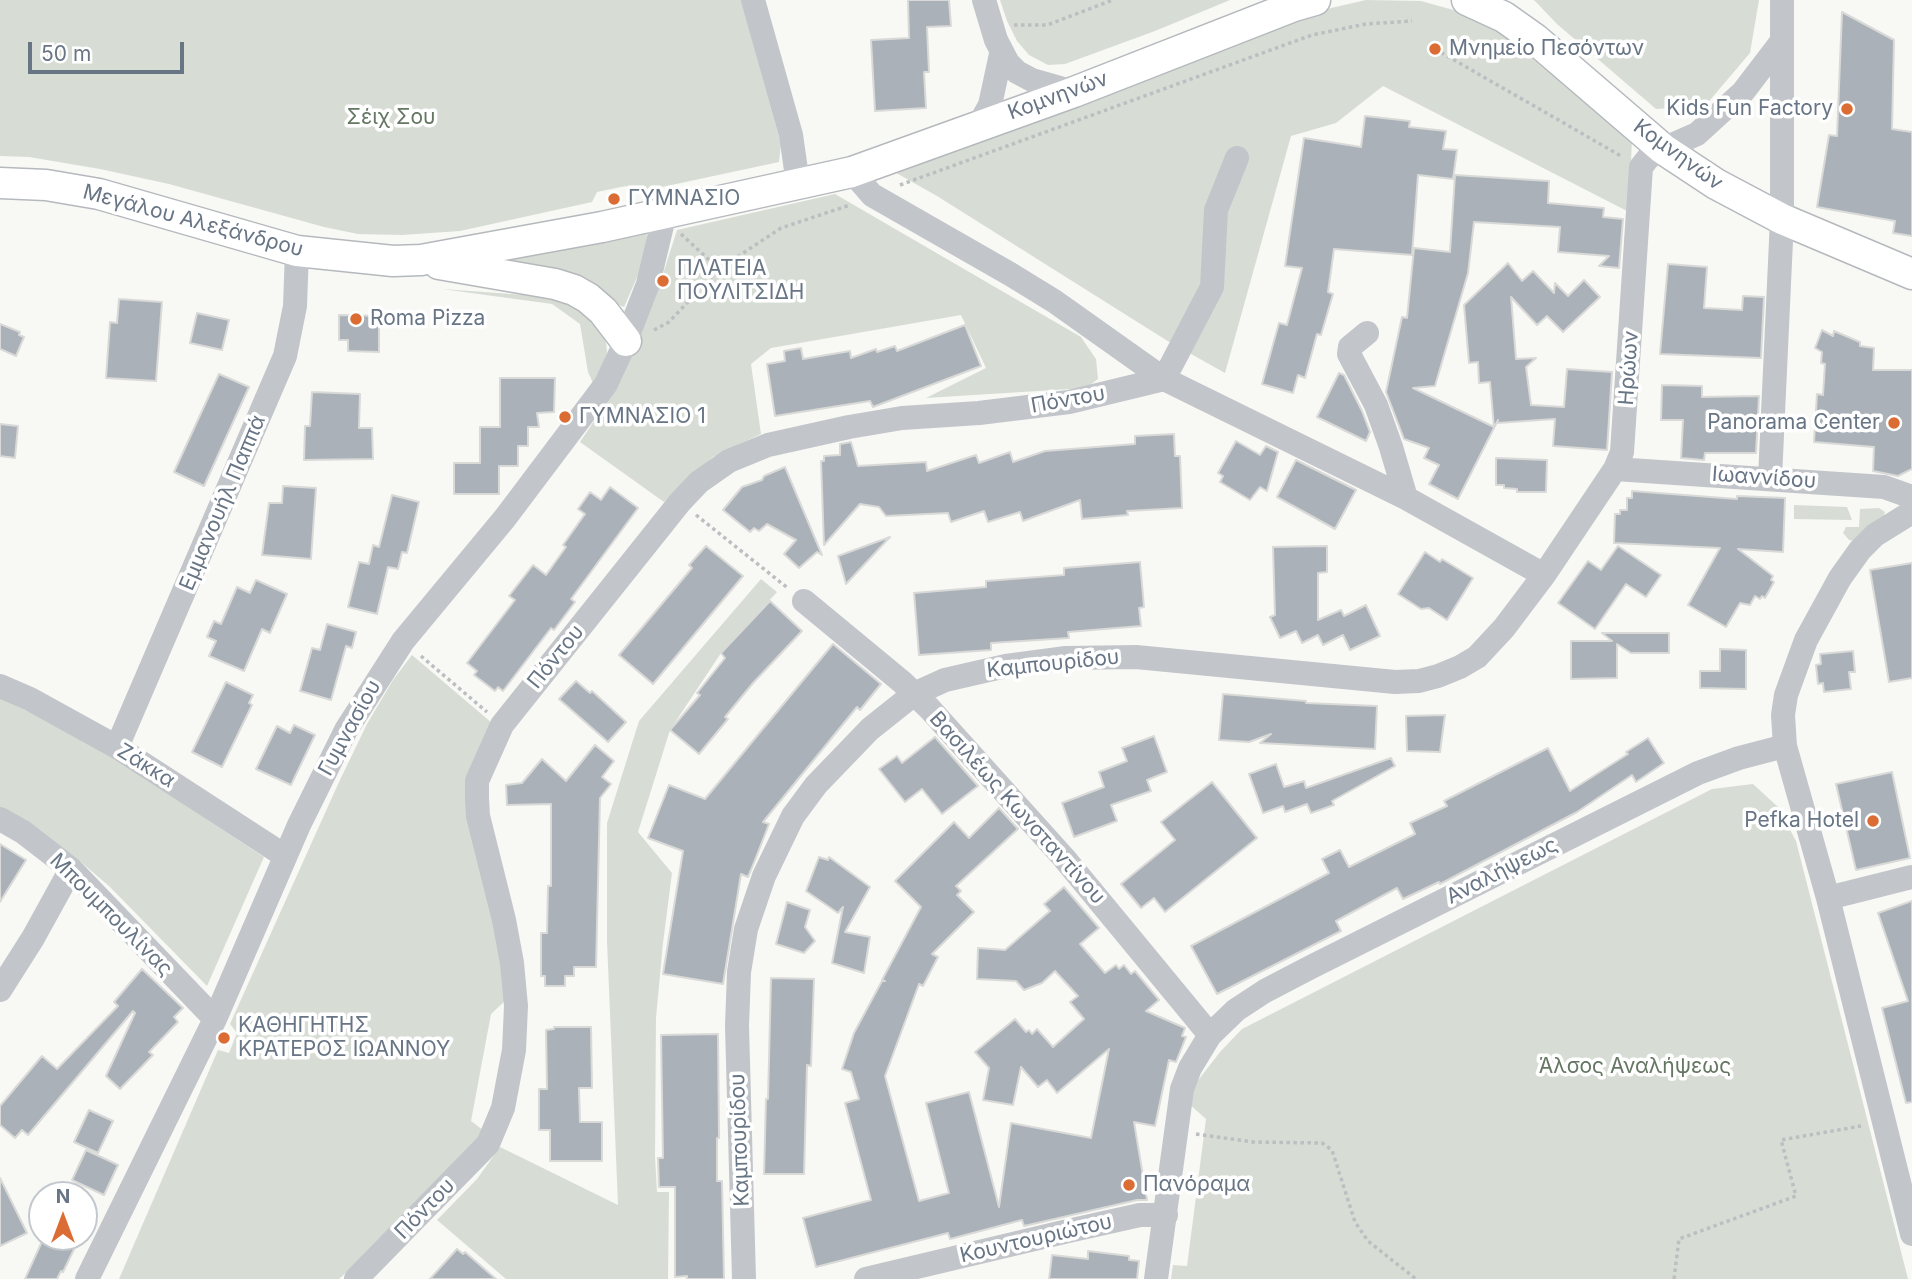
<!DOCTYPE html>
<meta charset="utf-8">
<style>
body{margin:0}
#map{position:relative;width:1912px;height:1279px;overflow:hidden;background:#f8f8f5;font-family:Inter,sans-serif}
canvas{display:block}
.north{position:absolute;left:28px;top:1181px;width:70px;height:70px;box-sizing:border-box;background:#fff;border:2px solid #c3c8ce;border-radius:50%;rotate:0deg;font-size:19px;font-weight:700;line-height:28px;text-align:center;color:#687585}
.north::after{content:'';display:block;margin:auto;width:24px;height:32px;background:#db6c33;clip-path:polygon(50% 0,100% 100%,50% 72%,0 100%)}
.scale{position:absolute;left:28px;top:42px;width:156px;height:32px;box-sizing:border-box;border:4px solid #687585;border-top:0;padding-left:9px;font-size:21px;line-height:24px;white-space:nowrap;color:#687585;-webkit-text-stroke:5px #fff;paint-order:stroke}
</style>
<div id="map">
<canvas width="1912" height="1279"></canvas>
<div class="north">N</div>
<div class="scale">50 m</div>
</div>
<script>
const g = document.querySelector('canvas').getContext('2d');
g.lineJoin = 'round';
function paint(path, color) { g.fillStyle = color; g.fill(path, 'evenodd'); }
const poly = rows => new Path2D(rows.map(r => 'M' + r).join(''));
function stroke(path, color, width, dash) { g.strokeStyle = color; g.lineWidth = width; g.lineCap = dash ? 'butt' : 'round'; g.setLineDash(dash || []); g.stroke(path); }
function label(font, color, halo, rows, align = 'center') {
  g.font = font + ' Inter,sans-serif'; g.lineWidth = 7; g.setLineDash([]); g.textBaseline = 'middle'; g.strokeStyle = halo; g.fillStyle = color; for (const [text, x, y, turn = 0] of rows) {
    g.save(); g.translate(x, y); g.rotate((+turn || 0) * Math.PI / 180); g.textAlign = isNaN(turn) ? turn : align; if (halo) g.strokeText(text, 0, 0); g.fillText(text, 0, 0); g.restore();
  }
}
paint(poly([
 [0,0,741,0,781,144,779,162,634,193,626,186,597,192,592,202,460,231,402,235,358,234,324,227,169,184,100,169,29,157,0,156],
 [1000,0,1230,0,1155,31,1065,64,1048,65,1029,55,1017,41,1007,21],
 [1366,0,1421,1,1457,11,1500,33,1632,138,1629,212,1383,86,1336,123,1291,136,1225,373,1166,340,937,196,891,170,1274,27,1331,8],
 [1534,0,1759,0,1750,53,1705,106,1656,109,1557,24],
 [835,194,1081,337,1096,359,1098,379,1086,388,926,398,986,368,961,315,771,348,751,364,761,434,713,457,664,502,580,442,620,382,656,296,677,230],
 [647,231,646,257,624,307,504,260],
 [442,289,567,298,579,302,606,342,607,352,603,368,593,383,588,372,580,324,552,304],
 [1794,505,1847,507,1852,520,1794,519],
 [1879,508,1885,512,1882,521,1860,542,1849,540,1843,533,1846,527,1859,527,1860,509],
 [761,579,777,592,721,653,670,730,638,832,672,873,663,943,656,1018,655,1156,657,1192,669,1192,668,1279,506,1279,437,1220,477,1179,500,1147,618,1205,607,941,607,823,639,721],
 [412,655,492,723,474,764,489,898,507,999,491,1014,471,1121,487,1133,389,1233,339,1279,119,1279,218,1050,229,1053,237,1033,230,1024,339,782,367,724,393,680],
 [0,698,82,737,264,857,207,986,109,886,75,857,0,808],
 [1753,784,1778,807,1796,841,1908,1279,1171,1279,1173,1265,1187,1266,1206,1119,1188,1103,1189,1092,1220,1052,1242,1029,1712,789]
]), '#d7ddd5');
const building = poly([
 [908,0,949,0,951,26,927,27,929,72,924,72,926,108,875,111,871,40,909,38,908,0],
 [1842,12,1894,40,1892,129,1912,132,1912,236,1893,233,1895,221,1817,207,1829,135,1837,136,1842,12],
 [1365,116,1410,121,1409,127,1446,131,1443,149,1457,150,1453,179,1418,175,1412,255,1334,249,1328,292,1333,294,1321,335,1317,334,1305,378,1298,375,1293,393,1262,384,1279,323,1287,325,1302,268,1285,266,1304,138,1361,147,1365,116],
 [1455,175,1549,181,1548,203,1604,208,1603,217,1623,219,1619,268,1599,266,1609,256,1558,252,1560,227,1474,222,1468,273,1435,386,1413,388,1494,427,1490,382,1479,383,1478,362,1469,363,1464,305,1508,263,1522,281,1533,271,1554,293,1555,283,1568,296,1584,280,1600,297,1563,332,1547,316,1537,325,1511,297,1516,359,1536,358,1526,367,1531,405,1564,407,1567,369,1612,372,1607,450,1553,446,1555,419,1497,423,1498,420,1458,499,1429,484,1439,465,1424,458,1429,448,1404,439,1386,392,1402,317,1407,318,1414,248,1450,252,1455,175],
 [1668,264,1707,267,1704,308,1742,310,1743,296,1764,297,1761,358,1660,354,1668,264],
 [119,299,162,302,156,381,106,378,110,322,117,323,119,299],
 [197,313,229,320,222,350,190,343,197,313],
 [339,315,379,316,379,352,348,351,348,340,339,340,339,315],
 [0,324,20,332,19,335,24,337,16,356,0,349,0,324],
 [965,325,981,366,873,407,870,401,775,416,767,364,785,361,784,351,801,348,803,359,850,351,851,358,876,349,877,352,895,346,897,351,965,325],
 [1822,330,1833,336,1834,331,1860,342,1860,346,1874,348,1873,370,1912,370,1912,469,1898,476,1873,471,1874,447,1814,442,1817,394,1823,395,1825,364,1821,363,1822,352,1815,348,1822,330],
 [1339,373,1344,375,1362,411,1370,432,1366,441,1317,417,1339,373],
 [219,374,249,387,204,486,174,472,219,374],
 [500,378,555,378,554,412,537,413,539,427,528,427,528,446,518,446,518,466,499,466,499,494,454,494,454,463,480,463,480,427,500,427,500,378],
 [1662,385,1702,386,1702,397,1759,396,1756,453,1705,453,1704,460,1681,458,1683,420,1661,420,1662,385],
 [312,392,360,394,359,428,372,428,373,459,304,460,305,426,310,426,312,392],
 [0,424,18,426,15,458,0,456,0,424],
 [1174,434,1175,456,1180,456,1182,508,1127,511,1128,515,1082,519,1080,500,1023,521,1020,512,988,522,984,511,951,522,948,513,886,516,879,507,860,504,824,545,821,461,824,461,824,456,840,455,840,444,851,442,858,466,926,462,927,471,976,455,979,463,1010,452,1013,462,1045,451,1135,444,1135,436,1174,434],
 [1236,441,1260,455,1266,446,1278,452,1267,491,1260,487,1250,500,1220,482,1223,476,1218,473,1236,441],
 [1496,458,1547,460,1546,492,1517,492,1517,489,1504,488,1504,485,1496,485,1496,458],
 [1296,460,1356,490,1335,529,1277,497,1296,460],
 [785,467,822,555,817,552,799,568,784,554,796,540,767,524,759,531,754,528,750,532,723,510,742,487,762,480,764,476,785,467],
 [283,486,316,488,311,559,262,555,269,503,282,503,283,486],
 [610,487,638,508,571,599,575,602,554,630,551,628,503,691,498,687,495,691,474,675,477,671,467,663,515,600,509,596,533,565,546,575,566,547,563,545,585,514,578,509,590,492,601,500,610,487],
 [1632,491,1737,499,1737,496,1785,498,1783,552,1738,549,1773,576,1771,580,1774,582,1765,598,1762,596,1760,599,1755,596,1750,605,1740,603,1726,627,1688,605,1720,548,1614,543,1615,514,1620,514,1620,510,1627,510,1627,498,1632,498,1632,491],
 [392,495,419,502,407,553,402,552,398,569,388,567,377,614,348,607,359,562,369,564,373,545,379,547,392,495],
 [890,537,846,584,838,556,890,537],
 [706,546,743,576,653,684,619,655,692,568,689,565,706,546],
 [1327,546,1327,572,1318,573,1318,620,1341,610,1344,616,1366,605,1380,636,1350,650,1343,635,1323,645,1318,635,1302,643,1296,631,1280,638,1270,617,1275,615,1273,547,1327,546],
 [1618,546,1661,575,1646,597,1626,584,1595,629,1558,603,1588,561,1601,570,1618,546],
 [1425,552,1440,562,1442,559,1473,578,1447,620,1429,608,1421,609,1398,594,1425,552],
 [1140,562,1144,607,1139,608,1141,626,1068,632,1069,638,991,643,991,650,919,655,914,593,986,587,986,581,1064,575,1064,568,1140,562],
 [1912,563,1912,678,1889,682,1870,570,1912,563],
 [256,580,287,594,270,633,262,629,244,671,209,656,216,641,207,637,214,621,221,624,237,587,250,593,256,580],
 [770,601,802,631,753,683,725,717,728,719,699,754,670,730,700,695,697,693,725,658,721,653,770,601],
 [327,624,356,632,352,648,346,646,331,700,300,691,312,648,320,650,327,624],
 [1602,633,1669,633,1669,653,1631,653,1617,644,1617,678,1571,679,1571,641,1612,641,1602,633],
 [833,644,881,684,860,710,857,707,763,822,769,824,755,860,748,877,741,874,723,984,663,974,683,851,648,838,669,785,705,799,833,644],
 [1720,649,1746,650,1746,689,1700,688,1700,671,1720,671,1720,649],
 [1853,651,1855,672,1849,672,1851,689,1824,692,1823,683,1818,684,1816,665,1821,664,1820,654,1853,651],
 [576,681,590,693,592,691,626,722,608,742,559,699,576,681],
 [226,682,253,695,249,703,252,705,222,767,192,752,226,682],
 [1223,694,1306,701,1306,703,1377,706,1375,749,1260,743,1271,734,1249,742,1219,740,1223,694],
 [1445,715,1440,752,1407,751,1406,716,1445,715],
 [294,725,315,735,291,785,256,769,277,726,290,733,294,725],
 [1154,736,1167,772,1147,780,1151,791,1111,805,1117,821,1074,837,1062,803,1104,787,1099,772,1127,761,1122,748,1154,736],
 [935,737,978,786,942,814,922,789,905,802,879,769,897,756,902,763,935,737],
 [1648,738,1664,763,1636,782,1632,775,1577,812,1440,884,1439,882,1403,899,1397,888,1336,921,1341,931,1217,994,1191,946,1329,873,1322,859,1340,850,1349,867,1415,834,1410,823,1447,806,1444,801,1548,748,1570,791,1628,754,1626,752,1648,738],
 [595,745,614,761,602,777,611,784,600,798,596,967,574,967,574,976,565,976,565,986,545,986,545,976,541,976,541,933,547,933,548,886,551,886,551,804,507,805,506,785,522,783,542,759,566,781,595,745],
 [1391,758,1395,766,1332,801,1334,805,1311,813,1307,804,1285,812,1283,806,1263,813,1249,774,1276,764,1284,787,1304,781,1306,788,1391,758],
 [1892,772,1910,858,1856,870,1836,784,1892,772],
 [1212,782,1257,838,1165,912,1154,898,1141,908,1121,884,1175,840,1161,822,1212,782],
 [999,808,1018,829,956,886,961,891,957,895,974,912,932,954,938,957,923,986,919,984,885,1076,919,1201,949,1193,926,1103,969,1092,999,1207,1011,1123,1091,1138,1109,1049,1057,1093,1047,1080,1038,1087,1021,1067,1013,1105,983,1100,989,1068,975,1052,1015,1019,1026,1032,1029,1030,1032,1034,1037,1029,1053,1047,1084,1019,1070,1002,1078,996,1055,971,1042,983,1024,990,1016,981,977,979,978,948,1005,950,1050,911,1044,904,1064,887,1099,928,1080,944,1105,973,1116,965,1119,969,1124,965,1131,974,1135,971,1159,1000,1146,1011,1185,1028,1182,1036,1186,1037,1176,1062,1169,1060,1155,1126,1134,1122,1147,1200,1137,1200,1024,1226,1022,1220,950,1239,948,1233,816,1267,803,1218,871,1200,845,1103,859,1099,851,1072,842,1069,854,1033,882,981,885,981,882,980,921,907,895,881,954,822,969,838,999,808],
 [0,844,26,860,0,902,0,844],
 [819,857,828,860,829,857,870,887,845,932,870,937,864,973,832,963,843,907,838,913,806,891,819,857],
 [1912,901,1912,1102,1906,1103,1882,1008,1908,1001,1878,913,1912,901],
 [787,902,810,910,805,927,815,941,804,953,776,944,787,902],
 [142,969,183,1008,174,1017,178,1022,149,1052,153,1055,120,1089,106,1076,135,1013,133,1011,28,1135,22,1130,15,1138,0,1125,0,1106,42,1056,57,1069,118,1006,114,1002,142,969],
 [771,978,814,979,811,1066,807,1065,804,1174,764,1174,766,1099,768,1099,771,978],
 [554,1027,591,1027,592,1088,579,1088,580,1122,602,1122,602,1161,550,1161,550,1130,539,1130,539,1089,547,1089,546,1030,554,1029,554,1027],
 [718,1034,719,1138,717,1138,717,1181,722,1181,724,1279,687,1279,687,1276,675,1277,675,1187,659,1187,658,1158,663,1158,661,1035,718,1034],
 [89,1110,113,1121,98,1153,74,1142,89,1110],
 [86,1150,118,1165,104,1195,72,1180,86,1150],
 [0,1178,27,1233,0,1246,0,1178],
 [44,1237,80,1237,63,1272,61,1271,57,1279,25,1279,44,1237],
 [457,1249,463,1254,465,1252,496,1279,430,1279,457,1249],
 [1088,1251,1129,1256,1129,1260,1139,1261,1137,1279,1049,1279,1052,1255,1088,1259,1088,1251]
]);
paint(building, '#aab1b8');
stroke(building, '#d9dad8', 2);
const major = poly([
 [1467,0,1504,17,1535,39,1663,149,1716,184,1782,219,1912,274],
 [0,183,46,185,99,194,297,251,393,261,421,260,602,227,852,172,1074,92,1294,6,1315,0],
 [439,264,555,284,574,290,588,298,603,311,626,341]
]);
stroke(major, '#b5b9bd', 33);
stroke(poly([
 [1014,25,1047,25,1113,0],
 [1435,49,1621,156],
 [900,185,1312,35,1366,24,1412,21],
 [681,234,719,269],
 [654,330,669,322,719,269,781,228,850,205],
 [696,515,789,589],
 [421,656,487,712],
 [1196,1134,1253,1142,1322,1143,1332,1150,1355,1222,1368,1241,1416,1279],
 [1674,1279,1679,1239,1796,1196,1781,1140,1861,1126]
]), '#bcbec1', 3.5, [3.5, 3.5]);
stroke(poly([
 [753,0,791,135,798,184],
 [984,0,996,40,1008,63,1017,72,1032,80,1074,92],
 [979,125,990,105,1001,54],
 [852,172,872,195,1010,274,1054,301,1164,379,1406,498,1544,575],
 [1367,333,1350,347,1349,354,1376,405,1391,447,1406,498],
 [1615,469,1884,487,1912,497],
 [1770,478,1782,219,1782,0],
 [1912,512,1875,535,1860,550,1840,578,1806,640,1786,695,1783,715,1785,746,1828,898,1912,1234],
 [804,601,902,682,929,708,1064,858,1210,1035],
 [0,686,30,699,117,747,285,856],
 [117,747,285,356,295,306,297,251],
 [0,819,23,832,71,869,215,1019],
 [1828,898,1912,877],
 [0,990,33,938,71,869],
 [87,1279,215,1019,299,825,346,730,403,641,505,518,606,384,625,343,648,284,665,213],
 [356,1279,488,1144,503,1108,514,1050,516,1006,512,963,504,920,478,816,477,798,477,781,502,725,680,502,699,482,729,461,768,445,849,427,902,418,979,413,1069,402,1164,379,1212,287,1216,210,1237,158],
 [744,1279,737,1026,739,972,746,929,764,876,793,816,816,785,870,729,914,694,945,680,1006,666,1066,658,1136,657,1395,682,1419,681,1438,676,1460,667,1477,657,1504,628,1544,575,1615,469,1622,452,1641,167,1649,157,1663,149,1697,134,1743,92,1782,41],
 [866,1279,1068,1231,1140,1215,1166,1215],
 [1156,1279,1182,1089,1190,1068,1210,1035,1236,1010,1265,991,1311,967,1698,773,1739,758,1785,746]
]), '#c2c5c9', 24);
stroke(major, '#fff', 30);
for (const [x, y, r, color] of [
 [1435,49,7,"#db6c33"],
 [1847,109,7,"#db6c33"],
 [614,199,7,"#db6c33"],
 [663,281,7,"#db6c33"],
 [356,319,7,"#db6c33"],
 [565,417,7,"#db6c33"],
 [1894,423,7,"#db6c33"],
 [1873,821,7,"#db6c33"],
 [224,1038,7,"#db6c33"],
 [1129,1185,7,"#db6c33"]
]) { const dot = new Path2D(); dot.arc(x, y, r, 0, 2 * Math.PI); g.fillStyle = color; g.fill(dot); stroke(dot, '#fff', 2.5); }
label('21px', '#687585', '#fff', [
 ["Μνημείο Πεσόντων",1449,49],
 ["Kids Fun Factory",1833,109,"right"],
 ["ΓΥΜΝΑΣΙΟ",628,199],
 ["ΠΛΑΤΕΙΑ",677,269],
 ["ΠΟΥΛΙΤΣΙΔΗ",677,293],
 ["Roma Pizza",370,319],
 ["ΓΥΜΝΑΣΙΟ 1",579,417],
 ["Panorama Center",1880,423,"right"],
 ["Pefka Hotel",1859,821,"right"],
 ["ΚΑΘΗΓΗΤΗΣ",238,1026],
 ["ΚΡΑΤΕΡΟΣ ΙΩΑΝΝΟΥ",238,1050],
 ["Πανόραμα",1143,1185]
], 'left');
label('21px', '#687585', '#fff', [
 ["Κομνηνών",1058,96,-20],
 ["Κομνηνών",1678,155,36],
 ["Μεγάλου Αλεξάνδρου",193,221,15],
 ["Ηρώων",1629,368,-86],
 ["Πόντου",1068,400,-10],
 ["Ιωαννίδου",1764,478,4],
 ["Εμμανουήλ Παππά",223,503,-67],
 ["Πόντου",556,657,-51],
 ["Καμπουρίδου",1053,664,-6],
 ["Γυμνασίου",350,728,-61],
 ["Ζάκκα",146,766,32],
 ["Βασιλέως Κωνσταντίνου",1017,808,48],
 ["Αναλήψεως",1502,871,-27],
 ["Μπουμπουλίνας",111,915,45],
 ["Καμπουρίδου",740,1140,-92],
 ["Πόντου",425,1209,-46],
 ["Κουντουριώτου",1036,1239,-13]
]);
label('21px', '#657763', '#fff', [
 ["Σέιχ Σου",391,118],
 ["Άλσος Αναλήψεως",1635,1067]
]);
</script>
